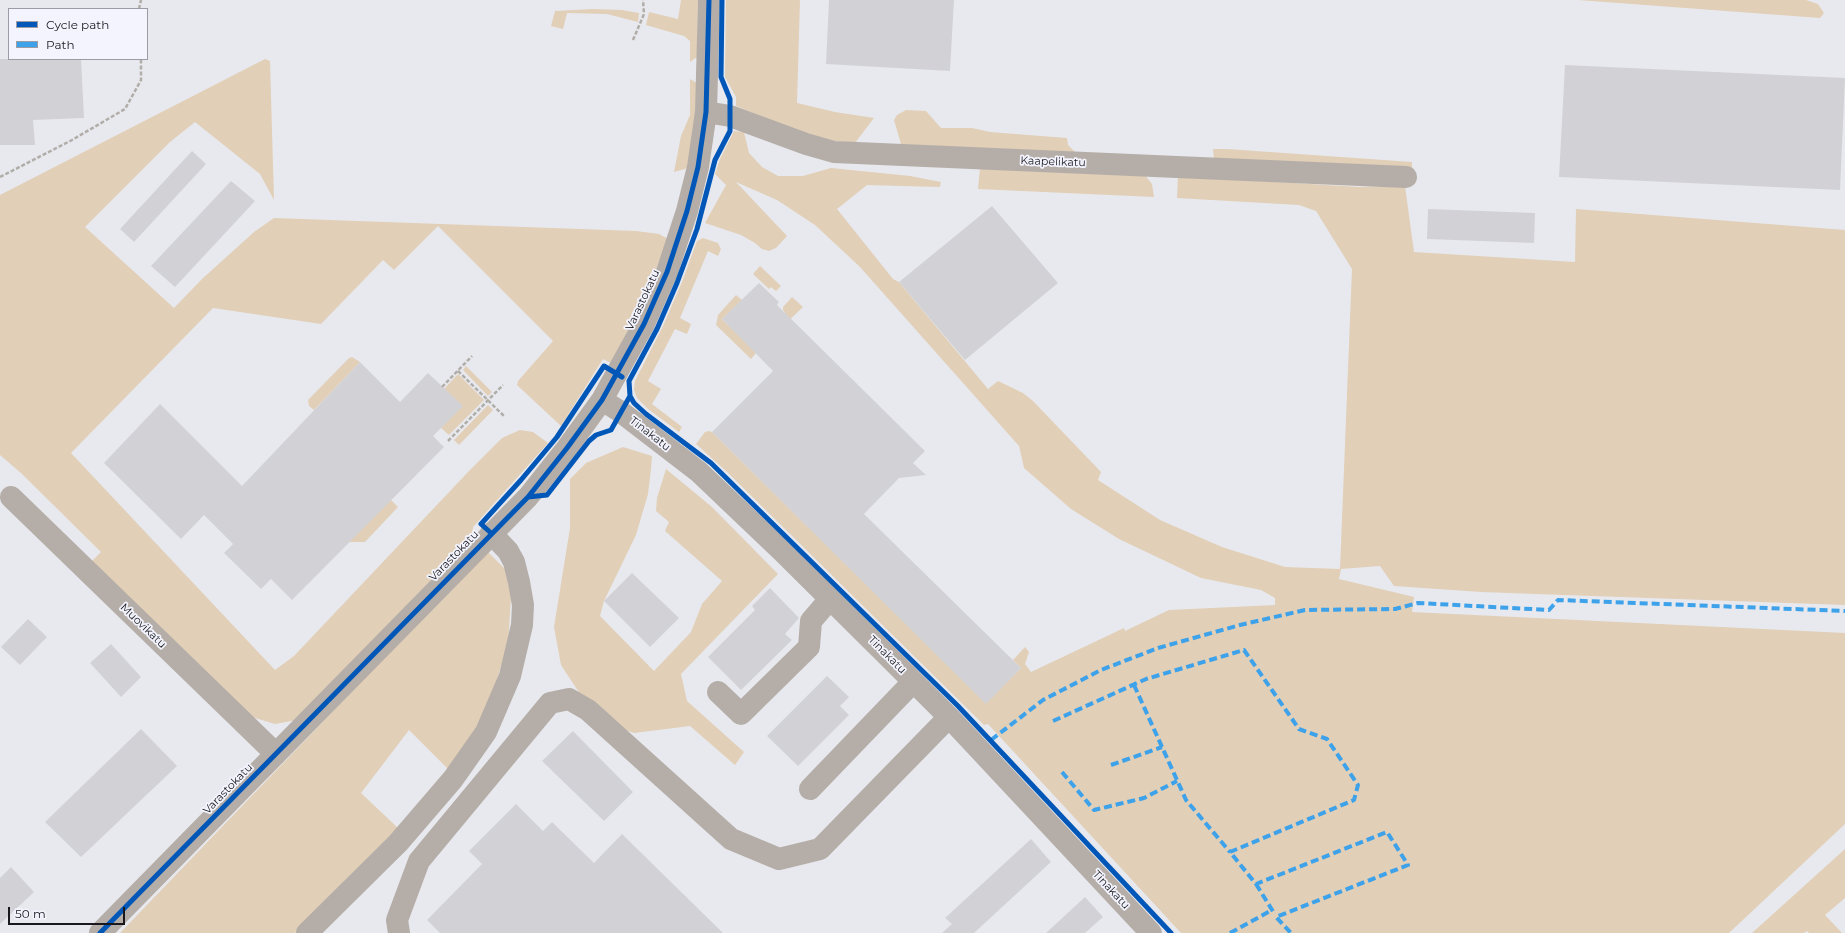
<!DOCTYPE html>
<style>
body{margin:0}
#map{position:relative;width:1845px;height:933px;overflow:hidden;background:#e8e9ee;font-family:Montserrat,sans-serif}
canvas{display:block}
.legend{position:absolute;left:8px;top:8px;width:140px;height:52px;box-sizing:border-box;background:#f3f4fe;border:1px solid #9c9ca4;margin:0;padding:5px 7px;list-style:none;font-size:12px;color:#19191d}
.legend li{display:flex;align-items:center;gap:8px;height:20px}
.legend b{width:20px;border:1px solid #9c9ca4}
.scale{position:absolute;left:8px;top:907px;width:117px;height:18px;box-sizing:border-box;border:2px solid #19191d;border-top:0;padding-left:5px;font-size:12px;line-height:14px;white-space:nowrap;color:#19191d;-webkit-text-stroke:3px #f3f4fe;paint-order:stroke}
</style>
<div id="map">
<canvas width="1845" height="933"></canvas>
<ul class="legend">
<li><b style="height:5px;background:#0057b8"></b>Cycle path</li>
<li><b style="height:5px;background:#3da2ea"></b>Path</li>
</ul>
<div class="scale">50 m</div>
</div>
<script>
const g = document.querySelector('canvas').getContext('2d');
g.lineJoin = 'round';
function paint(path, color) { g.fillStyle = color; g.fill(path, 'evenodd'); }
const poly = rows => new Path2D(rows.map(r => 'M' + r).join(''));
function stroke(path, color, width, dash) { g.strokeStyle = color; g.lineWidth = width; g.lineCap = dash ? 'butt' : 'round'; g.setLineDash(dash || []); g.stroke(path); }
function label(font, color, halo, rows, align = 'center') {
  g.font = font + ' Montserrat,sans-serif'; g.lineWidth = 3.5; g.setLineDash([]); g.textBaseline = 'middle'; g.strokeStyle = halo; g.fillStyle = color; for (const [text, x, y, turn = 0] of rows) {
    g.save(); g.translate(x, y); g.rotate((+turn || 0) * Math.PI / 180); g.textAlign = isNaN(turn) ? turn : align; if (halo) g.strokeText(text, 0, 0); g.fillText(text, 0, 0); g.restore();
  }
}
paint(poly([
 [681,0,698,0,697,57,690,62,690,41,684,36,646,25,649,12,678,19],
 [726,0,800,0,797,103,835,112,874,118,855,143,816,139,804,135,736,106,736,97,725,77],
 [1578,0,1806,0,1818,4,1824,13,1820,18],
 [593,9,622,10,639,13,638,22,607,14,567,13,563,29,551,26,555,11],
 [265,59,270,61,274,200,260,174,195,122,170,142,85,227,174,308,202,279,254,232,274,218,636,231,659,234,668,239,645,297,618,350,611,363,603,359,561,426,517,385,518,381,553,341,438,226,394,270,383,260,321,324,213,308,71,453,275,670,294,656,469,471,502,438,520,430,533,432,548,443,473,527,472,538,297,720,275,724,255,718,238,707,90,563,101,552,21,473,0,455,0,195],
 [690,79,697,83,695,119,689,166,685,169,674,172,681,136,690,115],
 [906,110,926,111,941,128,972,128,990,132,1067,138,1068,145,1077,154,909,149,901,144,894,120,897,115],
 [734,131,744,132,749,153,762,167,778,176,803,176,831,168,910,176,941,182,940,187,867,185,837,209,893,279,899,282,988,389,998,381,1023,393,1033,401,1101,472,1098,480,1160,520,1222,547,1285,567,1340,569,1352,269,1316,211,1299,205,1177,198,1178,176,1359,187,1405,186,1414,252,1575,262,1576,209,1845,230,1845,605,1481,592,1394,586,1380,566,1341,569,1339,579,1414,597,1412,612,1845,633,1845,824,1729,933,1181,933,988,724,984,725,727,472,696,444,705,432,709,431,712,432,986,703,1021,668,1013,660,1025,647,1029,652,1025,664,1031,672,1124,628,1125,631,1169,610,1275,605,1275,598,1261,590,1201,578,1119,539,1071,509,1024,468,1019,446,860,267,815,225,777,200,736,182,787,236,776,248,769,251,762,249,755,243,741,235,705,223,726,185,715,174,720,159],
 [1213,149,1227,149,1412,162,1412,171,1214,160],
 [980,168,1144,174,1152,184,1154,197,978,189],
 [703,238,718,243,721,249,718,256,708,251,680,318,691,324,687,334,675,329,648,381,661,389,652,404,682,427,679,432,648,409,637,398,634,390,635,381,663,326,682,282,697,241],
 [760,266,781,286,776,291,771,287,769,289,753,274],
 [736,295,742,300,722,319,756,353,751,359,716,325,718,315],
 [792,297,803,307,783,326,779,322,786,314,783,310,783,307],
 [352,357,360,362,314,410,309,406,308,400,349,358],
 [466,366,492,392,488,396,463,370],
 [458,374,484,400,449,435,441,428,462,406,444,389],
 [488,405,493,410,459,445,454,440],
 [623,447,652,456,651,469,648,494,636,535,604,601,600,616,654,671,691,632,702,604,722,581,665,531,669,522,656,511,657,498,666,469,712,507,778,574,681,674,687,701,744,752,735,765,690,726,634,733,613,726,582,697,561,665,554,627,570,528,570,479,586,463],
 [391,500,398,507,365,542,349,542],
 [487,551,506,570,511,597,508,644,488,708,450,771,409,730,361,793,399,829,295,933,120,933],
 [1845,849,1845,898,1825,915,1842,933,1809,933,1807,931,1804,933,1752,933]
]), '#e1cfb7');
paint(poly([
 [829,0,954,0,950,71,826,64],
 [0,59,81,59,84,118,33,120,35,145,0,145],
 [1565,65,1845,78,1840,190,1559,177],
 [192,151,206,164,134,242,120,229],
 [231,181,255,201,175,287,151,266],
 [992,206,1058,283,965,360,899,282],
 [1428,209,1535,213,1534,243,1427,239],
 [759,283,779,302,777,305,925,451,913,463,926,475,899,478,864,514,1021,668,986,704,712,432,773,371,722,319],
 [360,362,400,402,428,373,463,406,433,436,444,447,292,600,271,579,261,589,224,553,233,544,204,515,181,539,104,463,160,404,242,486],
 [632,573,679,618,650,647,604,601],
 [770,588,799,618,785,634,792,640,741,690,708,657,755,610,752,606],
 [28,619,47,637,20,665,1,647],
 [111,644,141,677,121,697,90,663],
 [827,676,849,697,840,706,849,715,798,766,767,736],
 [141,729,177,766,81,857,45,822],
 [573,731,633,792,604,821,542,761],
 [516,804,543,831,552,822,594,863,622,834,723,933,440,933,427,920,482,864,469,851],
 [1031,839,1051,862,974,933,942,933,952,924,945,918],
 [11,867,34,892,0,924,0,878],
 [1085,897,1103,917,1085,933,1046,933]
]), '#d2d2d6');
stroke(poly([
 [139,9,141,0],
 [633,40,644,14,643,0],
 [0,177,72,140,125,109,141,80,141,59],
 [458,371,505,417],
 [442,387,472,356],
 [448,441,503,385]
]), '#b1ada8', 2.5, [4, 2]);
stroke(poly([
 [706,112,730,116,806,144,834,152,1406,177],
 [602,400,621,412,699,472,783,552,949,717,1151,933],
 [11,497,276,754],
 [718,692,741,714,809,647,811,621,830,599],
 [810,789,913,682],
 [100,933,528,497,567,448,602,400,644,324,655,299,667,272,687,211,698,167,706,112,709,0],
 [307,933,398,843,453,779,486,732,510,676,522,625,523,605,519,582,514,562,508,551,491,533],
 [399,933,397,920,419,861,550,703,569,699,588,710,731,839,779,859,820,849,949,717]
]), '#b5aea8', 22);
stroke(poly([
 [1134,685,1186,800,1230,852],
 [1053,721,1146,679,1244,650,1299,729,1327,739,1358,785,1354,800,1230,852,1256,884,1387,832,1408,865,1276,917,1291,933],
 [991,740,1043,700,1101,670,1158,648,1240,625,1305,610,1395,609,1418,603,1549,610,1558,600,1845,611],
 [1111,765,1162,747],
 [1062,772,1094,810,1144,798,1177,781],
 [1256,884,1274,913],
 [1230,933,1272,910]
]), '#3da2ea', 4, [8, 4]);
stroke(poly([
 [630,396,634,403,646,414,711,463,958,706,1171,933],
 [528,497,547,495,589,441,596,435,611,430,630,396,629,381,657,329,677,283,697,229,715,160,730,131,730,99,721,77,722,0],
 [491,533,481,524,521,480,557,437,604,366,622,377],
 [100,933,528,497,567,448,602,400,644,324,655,299,667,272,687,211,698,167,706,112,709,0]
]), '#0057b8', 5);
label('11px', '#19191d', '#f3f4fe', [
 ["Kaapelikatu",1053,162,2],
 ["Varastokatu",643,300,-65],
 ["Tinakatu",650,434,38],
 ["Varastokatu",454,556,-46],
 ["Muovikatu",143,626,44],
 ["Tinakatu",887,655,45],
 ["Varastokatu",228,789,-46],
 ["Tinakatu",1111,890,47]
]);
</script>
